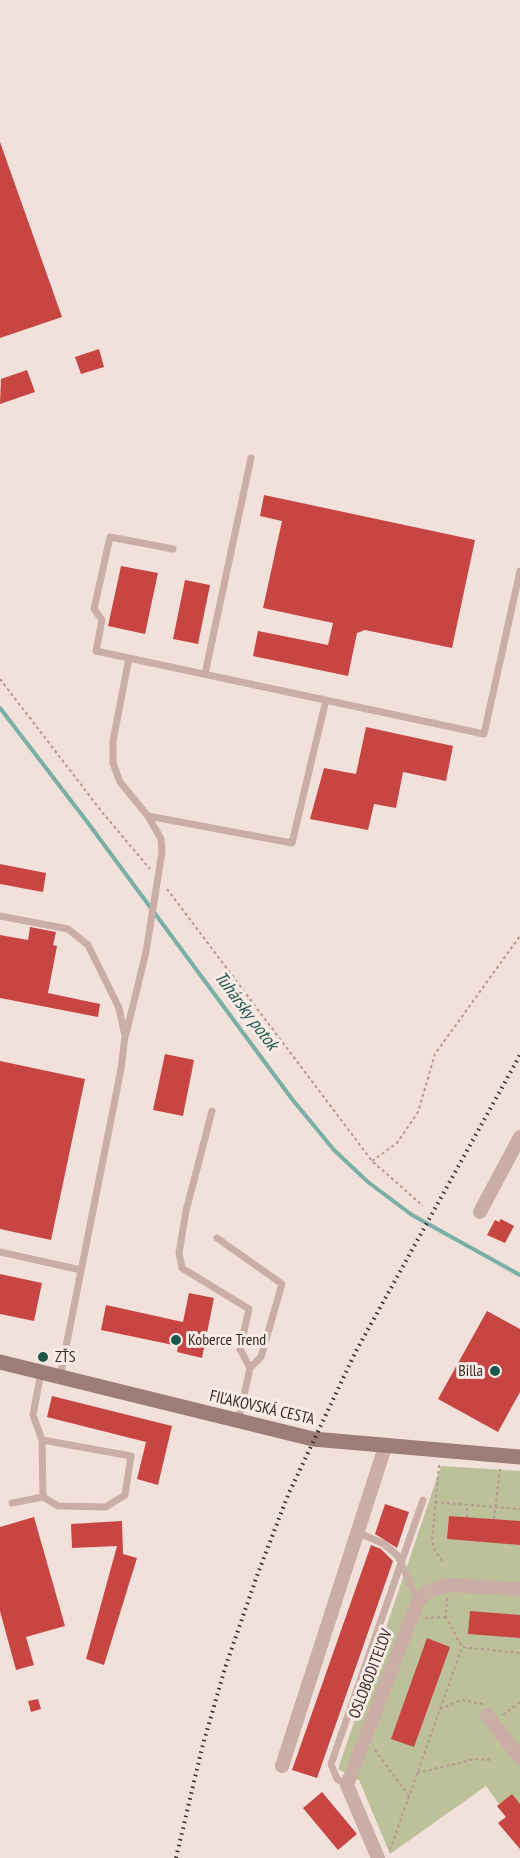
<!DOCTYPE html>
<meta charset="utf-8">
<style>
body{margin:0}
canvas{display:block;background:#f2e1da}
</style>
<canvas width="520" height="1858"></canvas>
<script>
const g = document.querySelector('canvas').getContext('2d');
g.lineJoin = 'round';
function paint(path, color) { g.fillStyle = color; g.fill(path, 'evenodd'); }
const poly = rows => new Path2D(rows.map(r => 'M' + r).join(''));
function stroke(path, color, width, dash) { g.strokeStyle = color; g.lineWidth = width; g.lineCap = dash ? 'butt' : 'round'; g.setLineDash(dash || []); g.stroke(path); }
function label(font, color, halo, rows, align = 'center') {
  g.font = font + ' "PT Sans Narrow",sans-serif'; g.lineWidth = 6; g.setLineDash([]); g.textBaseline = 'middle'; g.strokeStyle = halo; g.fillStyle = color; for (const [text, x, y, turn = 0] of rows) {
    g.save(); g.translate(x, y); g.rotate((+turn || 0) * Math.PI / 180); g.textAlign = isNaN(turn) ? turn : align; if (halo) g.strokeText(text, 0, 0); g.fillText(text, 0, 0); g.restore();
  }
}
paint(poly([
 [441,1466,520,1471,520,1833,486,1786,390,1854,359,1780,338,1769]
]), '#bcc19a');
stroke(poly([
 [0,708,88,823,292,1099,334,1150,368,1182,412,1215,520,1275]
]), '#79afa5', 4);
paint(poly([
 [0,142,62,317,0,338],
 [99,349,104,367,81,374,75,357],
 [27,370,35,392,0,404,1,379],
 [264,495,475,540,452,648,365,630,357,633,348,676,253,656,258,631,328,645,333,623,263,608,282,521,260,516],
 [121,566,158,573,145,634,108,626],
 [185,580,210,585,198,644,173,639],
 [366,727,453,746,446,781,403,772,396,808,374,804,368,830,310,819,324,768,356,774],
 [0,864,46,873,43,892,0,884],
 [30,927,56,932,53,945,57,946,48,993,100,1004,98,1017,0,998,0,935,28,940],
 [165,1054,194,1060,183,1116,153,1110],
 [0,1061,85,1079,51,1240,0,1229],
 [501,1219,514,1226,505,1243,487,1235,495,1220,499,1222],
 [0,1274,42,1283,34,1321,0,1314],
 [189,1293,214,1298,202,1358,177,1352,178,1346,101,1330,106,1305,183,1322],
 [487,1311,520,1329,520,1392,498,1432,438,1399],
 [52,1396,172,1426,158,1485,137,1479,146,1442,47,1417],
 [385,1504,409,1512,397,1548,375,1534],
 [449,1516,520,1521,520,1545,447,1539],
 [34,1517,65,1626,26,1637,34,1665,16,1670,0,1611,0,1527],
 [122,1521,123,1554,137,1558,104,1665,86,1659,117,1546,72,1548,71,1524],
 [371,1545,381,1549,393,1561,317,1778,292,1770],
 [470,1611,520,1615,520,1638,468,1634],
 [427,1638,450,1647,414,1747,391,1739],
 [38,1699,41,1709,31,1712,28,1701],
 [322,1792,357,1834,338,1850,303,1808],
 [512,1794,520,1804,520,1849,498,1823,506,1817,497,1806]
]), '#c74643');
stroke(poly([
 [0,679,102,812,150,869],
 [167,889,372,1161,423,1206],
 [372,1161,397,1143,418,1112,435,1054,520,936],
 [439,1465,432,1540,435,1551,444,1563],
 [435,1502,520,1509],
 [467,1517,467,1505],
 [494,1519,500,1469],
 [447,1598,446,1617,462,1647,520,1653],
 [425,1618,446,1617],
 [440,1709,461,1700,483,1704],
 [503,1715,520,1702],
 [375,1750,409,1796],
 [417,1773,475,1759,490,1760],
 [390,1850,462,1647]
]), '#b59890', 2, [3, 3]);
stroke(poly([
 [173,549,110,537,94,609,102,620,96,651,484,734,520,571],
 [205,674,251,458],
 [148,816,292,843,326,700],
 [0,916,68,929,88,945,119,1008,125,1036,121,1069,60,1377],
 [126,1034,146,952,162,852,161,839,148,816,120,782,113,763,113,741,129,658],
 [212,1111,186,1211,179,1253,182,1268,249,1309,240,1349,250,1368,238,1422],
 [217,1238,282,1284,261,1357,250,1368],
 [0,1252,81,1270],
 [41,1372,33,1415,42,1440,43,1497],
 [12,1503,43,1497,58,1506,106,1507,125,1495,131,1456,42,1440],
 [357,1532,384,1544,398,1556,418,1601],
 [347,1785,337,1779,331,1764,423,1500]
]), '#caaea6', 7);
stroke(poly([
 [480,1212,520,1137],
 [487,1715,520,1758],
 [282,1766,385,1447],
 [378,1858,347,1785,418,1601,427,1592,447,1585,520,1589]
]), '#caaea6', 14);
stroke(poly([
 [0,1362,313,1439,520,1457]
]), '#9d7d77', 15);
stroke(poly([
 [176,1858,202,1748,225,1668,258,1573,288,1495,356,1351,520,1055]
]), '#362827', 4, [1.5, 4.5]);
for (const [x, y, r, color] of [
 [176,1340,6,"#1c574e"],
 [43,1357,6,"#1c574e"],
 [495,1371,6,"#1c574e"]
]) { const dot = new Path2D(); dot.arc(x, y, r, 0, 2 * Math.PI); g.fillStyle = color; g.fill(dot); stroke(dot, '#f9ece6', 2); }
label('16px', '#362827', '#f9ece6', [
 ["Koberce Trend",188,1340],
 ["ZŤS",55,1357],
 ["Billa",483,1371,"right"]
], 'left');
label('16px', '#362827', '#f9ece6', [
 ["FIĽAKOVSKÁ CESTA",262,1408,13],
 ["OSLOBODITEĽOV",371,1674,-69]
]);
label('italic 18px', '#1c574e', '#f9ece6', [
 ["Tuhársky potok",246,1011,53]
]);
</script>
